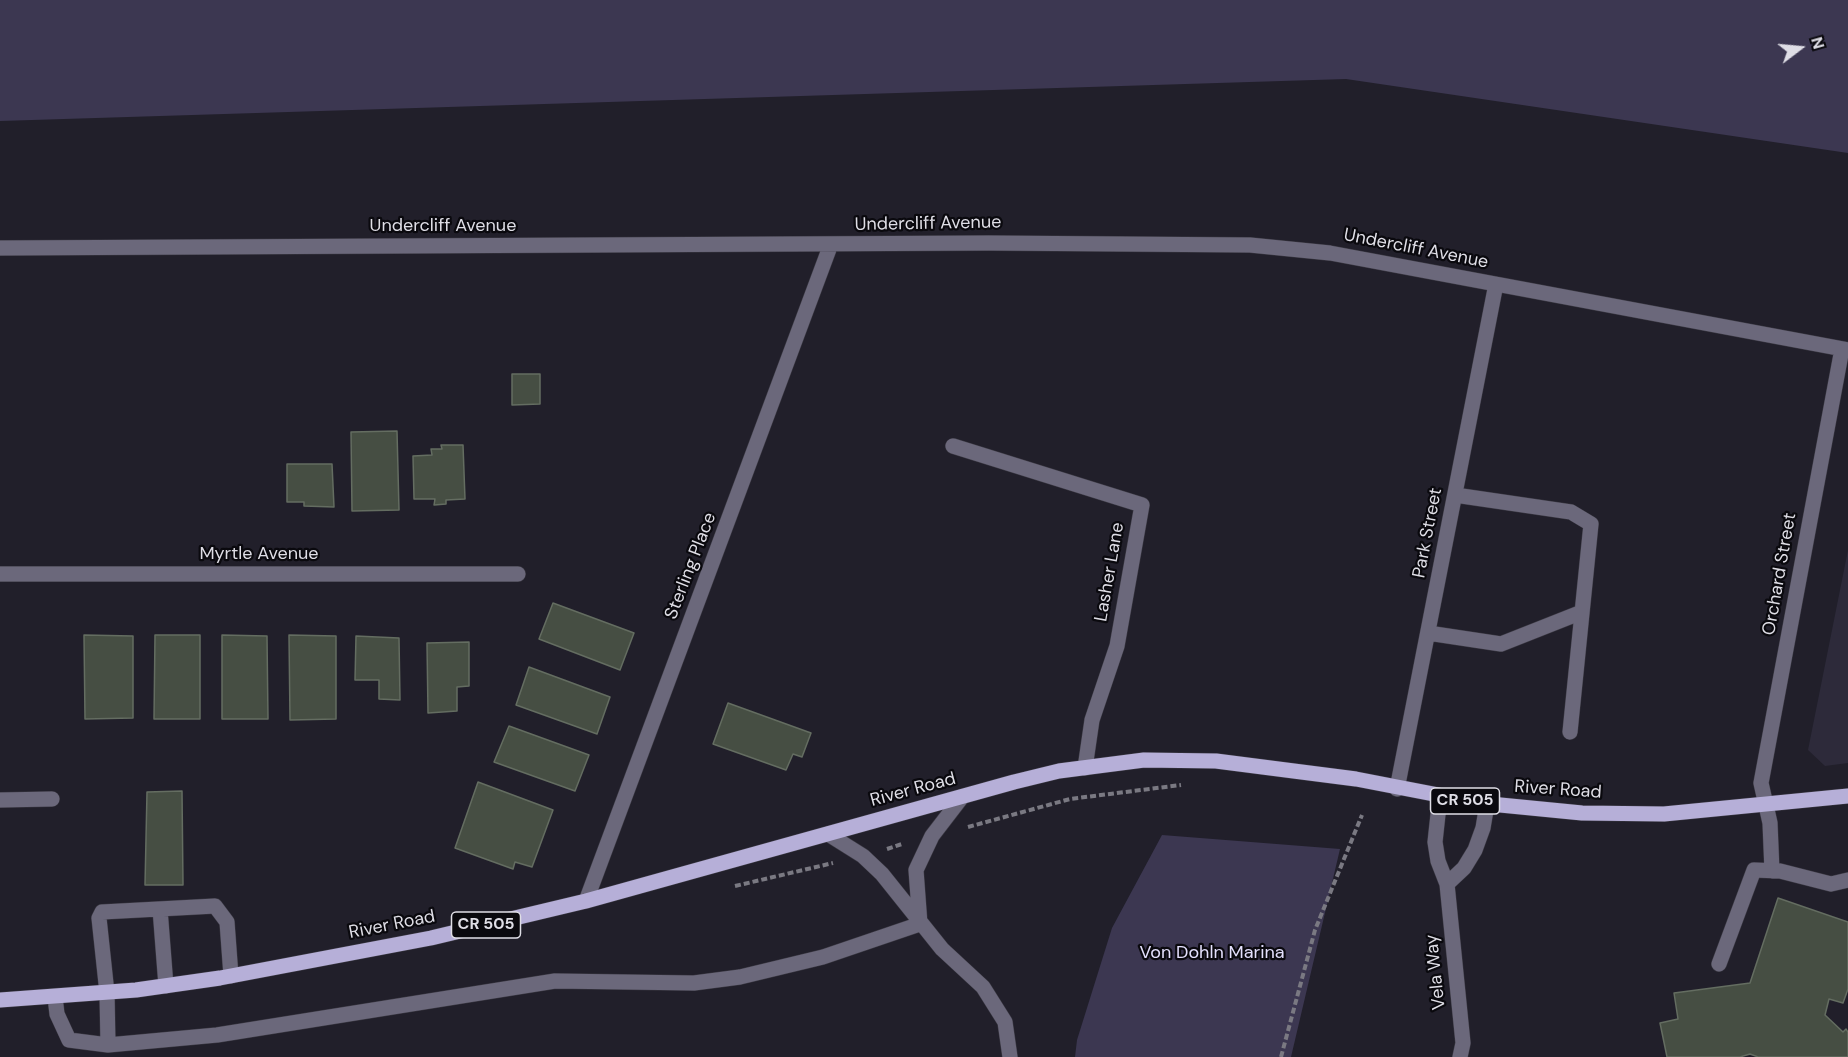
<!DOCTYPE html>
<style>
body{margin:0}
#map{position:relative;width:1848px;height:1057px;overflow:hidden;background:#211f2a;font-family:"DM Sans",sans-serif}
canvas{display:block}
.north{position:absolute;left:1770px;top:18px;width:60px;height:60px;-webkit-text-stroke:4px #0a090e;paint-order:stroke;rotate:74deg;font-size:16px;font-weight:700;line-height:24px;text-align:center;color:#dfdee6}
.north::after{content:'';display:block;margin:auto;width:21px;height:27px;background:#dfdee6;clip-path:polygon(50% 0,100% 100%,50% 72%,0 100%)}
</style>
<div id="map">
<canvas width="1848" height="1057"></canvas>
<div class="north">N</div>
</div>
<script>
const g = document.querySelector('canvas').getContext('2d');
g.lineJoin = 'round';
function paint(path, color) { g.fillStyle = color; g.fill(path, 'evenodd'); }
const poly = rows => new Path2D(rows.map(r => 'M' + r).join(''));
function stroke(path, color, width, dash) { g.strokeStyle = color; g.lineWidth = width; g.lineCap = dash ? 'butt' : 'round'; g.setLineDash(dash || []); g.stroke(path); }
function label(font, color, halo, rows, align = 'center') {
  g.font = font + ' "DM Sans",sans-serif'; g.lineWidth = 4.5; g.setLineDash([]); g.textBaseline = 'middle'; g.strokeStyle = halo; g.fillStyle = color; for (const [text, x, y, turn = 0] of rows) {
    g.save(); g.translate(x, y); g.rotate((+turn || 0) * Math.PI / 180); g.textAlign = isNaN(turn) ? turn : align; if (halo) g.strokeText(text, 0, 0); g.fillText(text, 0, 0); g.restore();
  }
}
paint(poly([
 [1848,550,1848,763,1825,766,1808,750]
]), '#2d2a3a');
paint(poly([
 [0,0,1848,0,1848,153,1346,79,0,121],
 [1162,835,1340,849,1291,1057,1075,1057,1077,1040,1112,928]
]), '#3c3751');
const building = poly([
 [512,374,540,374,540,404,512,405,512,374],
 [397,431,399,510,352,511,351,432,397,431],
 [441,445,463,445,465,499,446,500,446,504,434,505,435,499,414,499,413,456,432,455,431,449,442,449,441,445],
 [287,464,332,464,334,507,304,506,304,502,287,502,287,464],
 [553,603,634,633,620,670,539,639,553,603],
 [84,635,133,636,133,718,85,719,84,635],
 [155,635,200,635,200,719,154,719,155,635],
 [222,635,267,636,268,719,222,719,222,635],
 [289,635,336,636,336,719,290,720,289,635],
 [356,636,399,638,400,700,379,699,379,680,355,680,356,636],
 [469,642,469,686,457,687,457,711,428,713,427,643,469,642],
 [529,667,610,697,597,734,516,705,529,667],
 [728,703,811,733,802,757,793,754,786,770,713,744,728,703],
 [509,726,589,755,575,791,494,762,509,726],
 [478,782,553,810,532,867,515,862,513,869,455,848,478,782],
 [182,791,183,885,145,885,147,792,182,791],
 [1778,898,1848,922,1848,989,1843,1003,1829,999,1825,1015,1843,1032,1846,1029,1848,1032,1848,1057,1758,1057,1750,1054,1740,1057,1667,1057,1660,1023,1678,1019,1674,993,1750,983,1778,898]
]);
paint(building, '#464e43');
stroke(building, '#646d61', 1.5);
const minor = poly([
 [0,248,989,243,1250,245,1330,253,1848,350],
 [953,446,1142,505,1117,646,1092,720,1085,768],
 [1455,495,1571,512,1591,524,1570,732],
 [0,574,518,574],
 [1428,633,1501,644,1582,612],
 [1397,789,1496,284],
 [1440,796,1435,842,1438,861,1447,884,1463,1043,1460,1057],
 [0,800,52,799],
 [828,834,863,856,882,874,942,949,983,987,1005,1022,1010,1057],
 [1772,871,1770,823,1761,783,1842,349],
 [1447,884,1464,868,1475,850,1483,828,1487,804],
 [586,901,831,244],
 [160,909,166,986],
 [920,924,916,870,932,836,962,797],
 [1719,964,1754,870,1780,871,1831,884,1848,880],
 [55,997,57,1014,69,1040,108,1045,217,1035,555,981,694,983,740,977,823,957,920,924],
 [108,1045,107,993,99,918,102,912,215,906,227,922,231,976]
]);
const major = poly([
 [0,1000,136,990,220,978,431,938,586,901,1014,782,1059,771,1144,760,1216,761,1356,779,1480,803,1582,813,1664,814,1848,796]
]);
stroke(minor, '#3c3a44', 16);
stroke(major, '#3c3a44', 16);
stroke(poly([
 [968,827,1070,799,1181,785],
 [887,849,902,844],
 [735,886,833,863],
 [1281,1057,1315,930,1362,815]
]), '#7a7982', 4, [6, 3]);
stroke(minor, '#6b687b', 15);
stroke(major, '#b6afd8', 15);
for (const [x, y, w] of [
 [1465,801,69],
 [486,925,69]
]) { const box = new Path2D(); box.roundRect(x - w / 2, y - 13, w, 26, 4.5); g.fillStyle = '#0a090e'; g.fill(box); stroke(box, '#dfdee6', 1.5); }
label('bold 16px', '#dfdee6', null, [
 ["CR 505",1465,801],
 ["CR 505",486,925]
]);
label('18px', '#dfdee6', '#0a090e', [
 ["Undercliff Avenue",928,224,-1],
 ["Undercliff Avenue",443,226],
 ["Undercliff Avenue",1416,249,11],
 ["Park Street",1428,533,-79],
 ["Myrtle Avenue",259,554],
 ["Sterling Place",691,566,-69],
 ["Lasher Lane",1110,572,-80],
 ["Orchard Street",1780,574,-80],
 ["River Road",913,790,-15],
 ["River Road",1558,790,4],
 ["River Road",392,925,-11],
 ["Vela Way",1436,972,-96]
]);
label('18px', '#e4e0fd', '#0a090e', [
 ["Von Dohln Marina",1212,953]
]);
</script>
